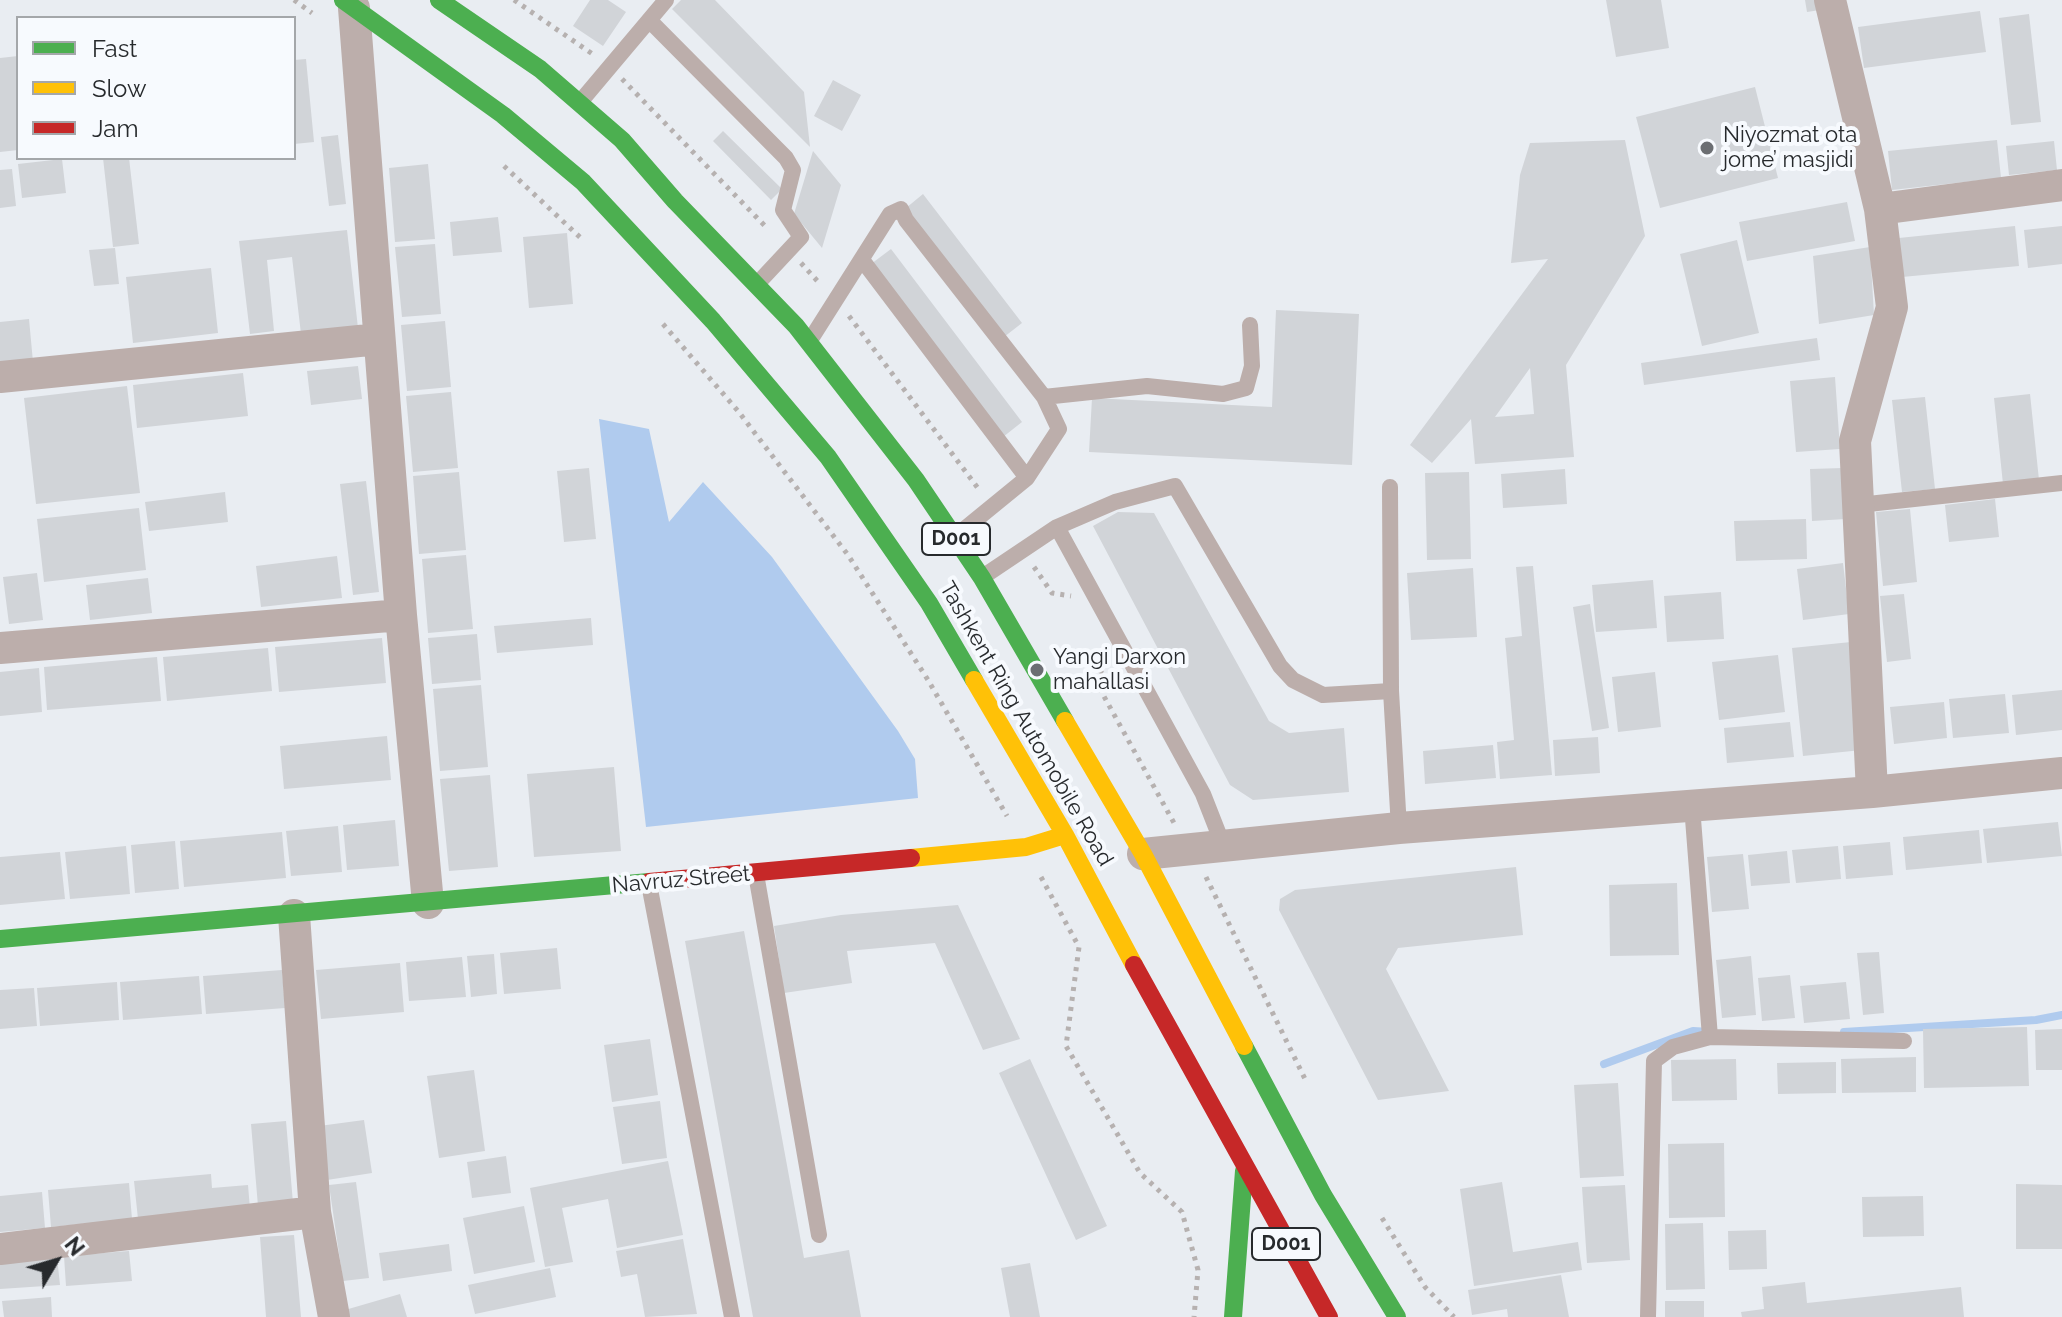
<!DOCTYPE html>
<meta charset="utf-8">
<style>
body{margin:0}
#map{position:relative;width:2062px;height:1317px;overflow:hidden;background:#e9edf2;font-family:Raleway,sans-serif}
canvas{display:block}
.legend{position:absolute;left:16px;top:16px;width:280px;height:144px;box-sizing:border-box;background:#f7fafe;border:2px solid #a4a7aa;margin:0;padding:10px 14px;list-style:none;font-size:24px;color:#272a2d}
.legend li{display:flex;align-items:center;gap:16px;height:40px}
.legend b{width:40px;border:2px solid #a4a7aa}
.north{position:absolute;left:16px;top:1221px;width:80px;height:80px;-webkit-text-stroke:6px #f7fafe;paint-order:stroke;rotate:52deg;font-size:22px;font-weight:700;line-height:32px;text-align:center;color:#272a2d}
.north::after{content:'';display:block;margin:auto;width:28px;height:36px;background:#272a2d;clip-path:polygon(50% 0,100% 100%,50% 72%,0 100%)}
</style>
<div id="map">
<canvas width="2062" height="1317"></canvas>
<ul class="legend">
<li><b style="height:10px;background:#4caf50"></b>Fast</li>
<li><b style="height:10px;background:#ffc107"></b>Slow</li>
<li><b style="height:10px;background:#c62828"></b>Jam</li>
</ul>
<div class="north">N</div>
</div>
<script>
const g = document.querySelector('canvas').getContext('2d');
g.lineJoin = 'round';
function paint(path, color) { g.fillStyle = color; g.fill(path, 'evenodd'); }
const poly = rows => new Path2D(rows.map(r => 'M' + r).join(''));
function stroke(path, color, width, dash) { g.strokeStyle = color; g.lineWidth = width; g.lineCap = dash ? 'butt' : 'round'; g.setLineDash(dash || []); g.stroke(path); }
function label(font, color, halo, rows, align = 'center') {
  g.font = font + ' Raleway,sans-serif'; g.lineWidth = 8; g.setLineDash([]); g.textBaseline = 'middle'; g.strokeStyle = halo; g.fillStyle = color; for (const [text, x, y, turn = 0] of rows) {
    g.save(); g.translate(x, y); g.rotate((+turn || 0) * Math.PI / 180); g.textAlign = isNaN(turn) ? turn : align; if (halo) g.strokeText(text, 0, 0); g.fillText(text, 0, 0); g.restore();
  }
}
paint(poly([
 [599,419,649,429,669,522,703,482,772,557,898,731,915,759,918,798,646,827]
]), '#b0cbee');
stroke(poly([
 [1844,1032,2036,1020,2062,1015],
 [1604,1064,1693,1031,1710,1032]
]), '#b0cbee', 8);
paint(poly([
 [590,0,608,0,626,12,603,46,573,26],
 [681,0,715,0,804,92,810,147,672,9],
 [1606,0,1661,0,1669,48,1616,57],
 [1805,0,1818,0,1820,10,1807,12],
 [1980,11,1986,52,1864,68,1858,27],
 [2029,14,2041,122,2011,125,1999,18],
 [18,56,18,150,0,152,0,58],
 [306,59,314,142,294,144,294,60],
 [833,80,861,95,842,131,814,116],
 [1755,87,1778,178,1660,208,1636,117],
 [723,131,782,189,771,200,713,141],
 [338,135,346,204,329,206,321,137],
 [1625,140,1645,236,1566,365,1574,457,1475,464,1471,419,1432,463,1410,445,1548,259,1511,263,1520,175,1530,143],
 [1530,368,1534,414,1495,417],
 [1997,140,2001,178,1892,190,1888,151],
 [2054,141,2057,170,2009,175,2006,146],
 [813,151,841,185,822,248,794,214],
 [103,158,129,158,139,244,113,247],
 [62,159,66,193,22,198,18,164],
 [428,164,435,239,395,242,389,168],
 [12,169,16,206,0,208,0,170],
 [923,194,1022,323,1004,337,906,208],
 [1847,202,1855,241,1747,261,1739,222],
 [498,217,502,252,453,256,450,222],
 [2015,226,2019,266,1902,277,1899,238],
 [2062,226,2062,264,2028,268,2024,230],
 [347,230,358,328,301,334,292,257,267,260,274,331,250,334,239,241],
 [567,233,573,304,529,308,523,237],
 [1737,240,1759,333,1702,346,1680,254],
 [435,244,441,314,402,317,395,247],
 [1870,247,1874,315,1819,324,1813,256],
 [115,248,119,284,94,286,89,250],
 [891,249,1022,422,1003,437,871,264],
 [211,268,218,333,133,343,126,277],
 [1276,310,1359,314,1352,465,1089,452,1092,398,1272,407],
 [29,319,33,362,0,366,0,322],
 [445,321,451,387,407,391,401,325],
 [1817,338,1820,360,1644,385,1641,363],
 [358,366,362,399,311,405,307,371],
 [243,373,248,416,137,428,133,385],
 [1835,377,1840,449,1796,452,1790,381],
 [127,386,140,493,36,504,24,398],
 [451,392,458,468,413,472,406,396],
 [2030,394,2039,480,2003,484,1994,398],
 [1925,397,1935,489,1902,492,1892,400],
 [589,468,596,539,564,542,557,471],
 [1843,468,1846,519,1812,521,1810,469],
 [1565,469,1567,504,1503,508,1501,474],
 [459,472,466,550,419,554,413,476],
 [1469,472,1471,559,1427,560,1425,473],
 [366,481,379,592,353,595,340,484],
 [225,492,228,522,149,531,145,502],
 [1995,499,1999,537,1949,542,1945,505],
 [139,508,146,570,44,582,37,519],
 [1910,509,1917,582,1883,586,1876,512],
 [1118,512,1154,513,1269,721,1289,733,1344,728,1349,792,1253,800,1230,785,1093,526],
 [1806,519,1807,559,1736,561,1734,521],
 [466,555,473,629,428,633,422,559],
 [337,556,342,598,261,607,256,566],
 [1843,563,1849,614,1803,620,1797,569],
 [1533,566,1552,775,1500,779,1497,742,1514,740,1505,638,1522,636,1516,567],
 [1473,568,1477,637,1411,640,1407,573],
 [37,573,43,620,9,624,3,577],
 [148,578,152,613,90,620,86,585],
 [1653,580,1657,628,1596,632,1592,585],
 [1721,592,1724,639,1667,642,1664,596],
 [1904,594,1911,659,1887,662,1880,596],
 [1590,604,1609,728,1592,731,1573,607],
 [591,618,593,645,497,653,494,626],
 [477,634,481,680,432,684,428,638],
 [382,638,386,683,279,692,275,647],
 [1851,642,1862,750,1803,756,1792,648],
 [268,648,272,691,167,701,163,657],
 [1778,655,1785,712,1719,720,1712,662],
 [157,657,161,701,47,710,44,667],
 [39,668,42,712,0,716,0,672],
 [1655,672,1661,727,1618,732,1612,677],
 [481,685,488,767,440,771,433,689],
 [2062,690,2062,730,2016,735,2012,695],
 [2005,694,2009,733,1953,738,1949,699],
 [1944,702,1947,738,1894,744,1890,707],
 [1790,722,1794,757,1727,763,1724,728],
 [387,736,391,780,284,789,280,746],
 [1598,737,1600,773,1555,776,1553,740],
 [1493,745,1496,778,1425,784,1423,751],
 [614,767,621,851,534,857,527,774],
 [490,775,498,867,449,871,440,779],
 [395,820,399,866,347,870,343,825],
 [2058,822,2062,856,1987,863,1983,829],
 [338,826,342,872,291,876,286,831],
 [1979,830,1982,863,1906,870,1903,837],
 [282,832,286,878,184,887,180,841],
 [175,841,179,889,135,893,131,845],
 [1890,842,1893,875,1846,879,1843,846],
 [126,846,130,894,70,899,65,852],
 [1838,846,1841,879,1796,883,1792,850],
 [1787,851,1790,883,1751,886,1748,855],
 [60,852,65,899,0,905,0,857],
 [1743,854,1749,909,1712,912,1707,857],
 [1516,867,1523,935,1398,948,1386,969,1449,1091,1378,1100,1279,910,1280,899,1295,890],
 [1677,883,1679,955,1610,956,1609,885],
 [958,905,1020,1039,983,1050,935,943,847,951,852,983,784,993,774,926,841,915],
 [744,931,804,1258,849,1250,861,1317,753,1317,685,941],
 [557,948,561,989,504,994,500,953],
 [1879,952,1884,1013,1863,1015,1857,953],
 [494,954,497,994,471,997,467,956],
 [1751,956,1756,1015,1722,1018,1716,960],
 [462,957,466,997,409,1001,406,962],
 [400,963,404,1012,321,1019,316,970],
 [282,970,285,1008,206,1014,203,976],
 [1790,975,1795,1018,1762,1021,1758,978],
 [199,976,202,1014,123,1020,120,982],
 [117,982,119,1020,40,1026,37,988],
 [1846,982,1850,1019,1804,1023,1800,986],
 [34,988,37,1026,0,1029,0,990],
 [2027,1027,2029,1086,1924,1088,1923,1029],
 [2062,1029,2062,1070,2036,1070,2035,1030],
 [650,1039,658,1095,612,1102,604,1045],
 [1916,1057,1916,1092,1842,1093,1841,1059],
 [1030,1059,1107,1226,1076,1240,999,1073],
 [1736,1059,1737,1100,1672,1101,1671,1060],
 [1836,1062,1836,1093,1778,1094,1777,1063],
 [474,1070,485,1151,439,1158,427,1076],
 [1618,1083,1624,1176,1580,1178,1574,1085],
 [660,1101,667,1158,622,1164,613,1107],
 [364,1120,372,1173,327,1180,319,1126],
 [286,1121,293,1203,258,1206,251,1124],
 [1724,1143,1725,1217,1669,1218,1668,1144],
 [506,1156,511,1193,472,1198,467,1162],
 [668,1161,683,1235,617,1248,608,1199,562,1208,573,1262,545,1267,530,1188],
 [211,1174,212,1188,248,1185,250,1209,138,1219,134,1181],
 [356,1182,369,1278,343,1281,329,1185],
 [1502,1182,1513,1252,1578,1242,1582,1270,1474,1286,1460,1189],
 [129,1183,132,1219,51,1227,48,1190],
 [2016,1184,2062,1185,2062,1249,2016,1249],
 [1625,1185,1630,1260,1587,1263,1582,1187],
 [42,1192,45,1228,0,1232,0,1196],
 [1923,1196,1924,1236,1863,1237,1862,1197],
 [524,1206,535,1262,474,1274,463,1218],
 [1703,1223,1705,1289,1666,1290,1665,1224],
 [1766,1230,1767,1269,1729,1270,1728,1231],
 [294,1235,301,1317,266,1317,260,1237],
 [683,1239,697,1314,645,1317,637,1274,621,1277,616,1251],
 [449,1244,452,1271,383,1281,379,1253],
 [129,1251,132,1281,66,1286,64,1256],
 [57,1257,60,1285,0,1289,0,1261],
 [1030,1263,1040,1317,1010,1317,1001,1268],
 [550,1268,556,1297,475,1314,468,1285],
 [1561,1275,1569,1317,1508,1317,1507,1309,1472,1315,1468,1290],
 [1805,1282,1807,1303,1961,1287,1964,1317,1742,1317,1741,1312,1764,1309,1762,1287],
 [400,1294,407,1317,347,1317,345,1310],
 [51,1297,52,1317,4,1317,2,1301],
 [1665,1301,1704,1301,1704,1317,1665,1317]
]), '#d1d4d8');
stroke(poly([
 [294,0,312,13],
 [514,0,594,55],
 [622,79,766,227],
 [504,166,584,241],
 [801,263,821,285],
 [849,316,980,491],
 [663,324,738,411,848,555,928,680,1007,816],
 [1034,567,1052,593,1071,596],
 [1106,661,1096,682,1174,823],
 [1041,877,1079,947,1066,1046,1140,1173,1182,1212,1198,1270,1194,1317],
 [1206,877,1307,1083],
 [1382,1218,1425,1287,1454,1317]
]), '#b6b1b0', 5, [4, 6]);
stroke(poly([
 [650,21,786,158,793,170,783,210,801,237,758,283],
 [581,101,666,0],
 [863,261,1027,478],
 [809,342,890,214,901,209,906,220,1044,397,1059,429,1027,478,956,536],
 [1044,397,1147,386,1223,394,1246,388,1252,366,1250,325],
 [1390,487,1391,691,1399,828],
 [1859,505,2062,483],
 [1057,527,1203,794,1223,845],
 [984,576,1057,527,1115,502,1175,486,1280,666,1293,680,1323,695,1391,691],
 [756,874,819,1235],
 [649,884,732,1317],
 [1710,1037,1904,1041],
 [1648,1317,1654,1061,1673,1047,1710,1037,1692,806]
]), '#bcaeab', 16);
stroke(poly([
 [1830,0,1880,209,1892,307,1855,441,1872,792],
 [354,8,401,615,428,903],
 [1880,209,2062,185],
 [0,377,379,339],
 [0,648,401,615],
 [1143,854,1399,828,1872,792,2062,773],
 [294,915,315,1212,334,1317],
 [0,1249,315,1212]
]), '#bcaeab', 32);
stroke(poly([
 [343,0,503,115,583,182,713,321,828,457,929,603,974,680],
 [439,0,540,69,622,140,675,201,796,326,916,480,982,578,1065,721],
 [0,939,649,882],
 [1244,1046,1323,1195,1397,1317],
 [1233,1317,1244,1171]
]), '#4caf50', 18);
stroke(poly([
 [974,680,1065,835,1134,965],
 [1065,721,1143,854,1244,1046],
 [911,858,1026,847,1065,835]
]), '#ffc107', 18);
stroke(poly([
 [649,882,911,858],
 [1134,965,1329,1317]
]), '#c62828', 18);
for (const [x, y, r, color] of [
 [1707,148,8,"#6b6e72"],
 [1037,670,8,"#6b6e72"]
]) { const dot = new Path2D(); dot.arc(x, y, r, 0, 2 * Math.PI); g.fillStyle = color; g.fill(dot); stroke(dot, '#f7fafe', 3); }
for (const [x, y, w] of [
 [956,539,68],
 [1286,1244,68]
]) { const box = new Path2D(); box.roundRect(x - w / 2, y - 16, w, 32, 6); g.fillStyle = '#f7fafe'; g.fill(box); stroke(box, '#272a2d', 2); }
label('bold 20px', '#272a2d', null, [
 ["D001",956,539],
 ["D001",1286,1244]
]);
label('22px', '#272a2d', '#f7fafe', [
 ["Niyozmat ota",1723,135],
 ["jome’ masjidi",1723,160],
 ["Yangi Darxon",1053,657],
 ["mahallasi",1053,682]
], 'left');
label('22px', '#272a2d', '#f7fafe', [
 ["Tashkent Ring Automobile Road",1026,724,60],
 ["Navruz Street",681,880,-5]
]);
</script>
